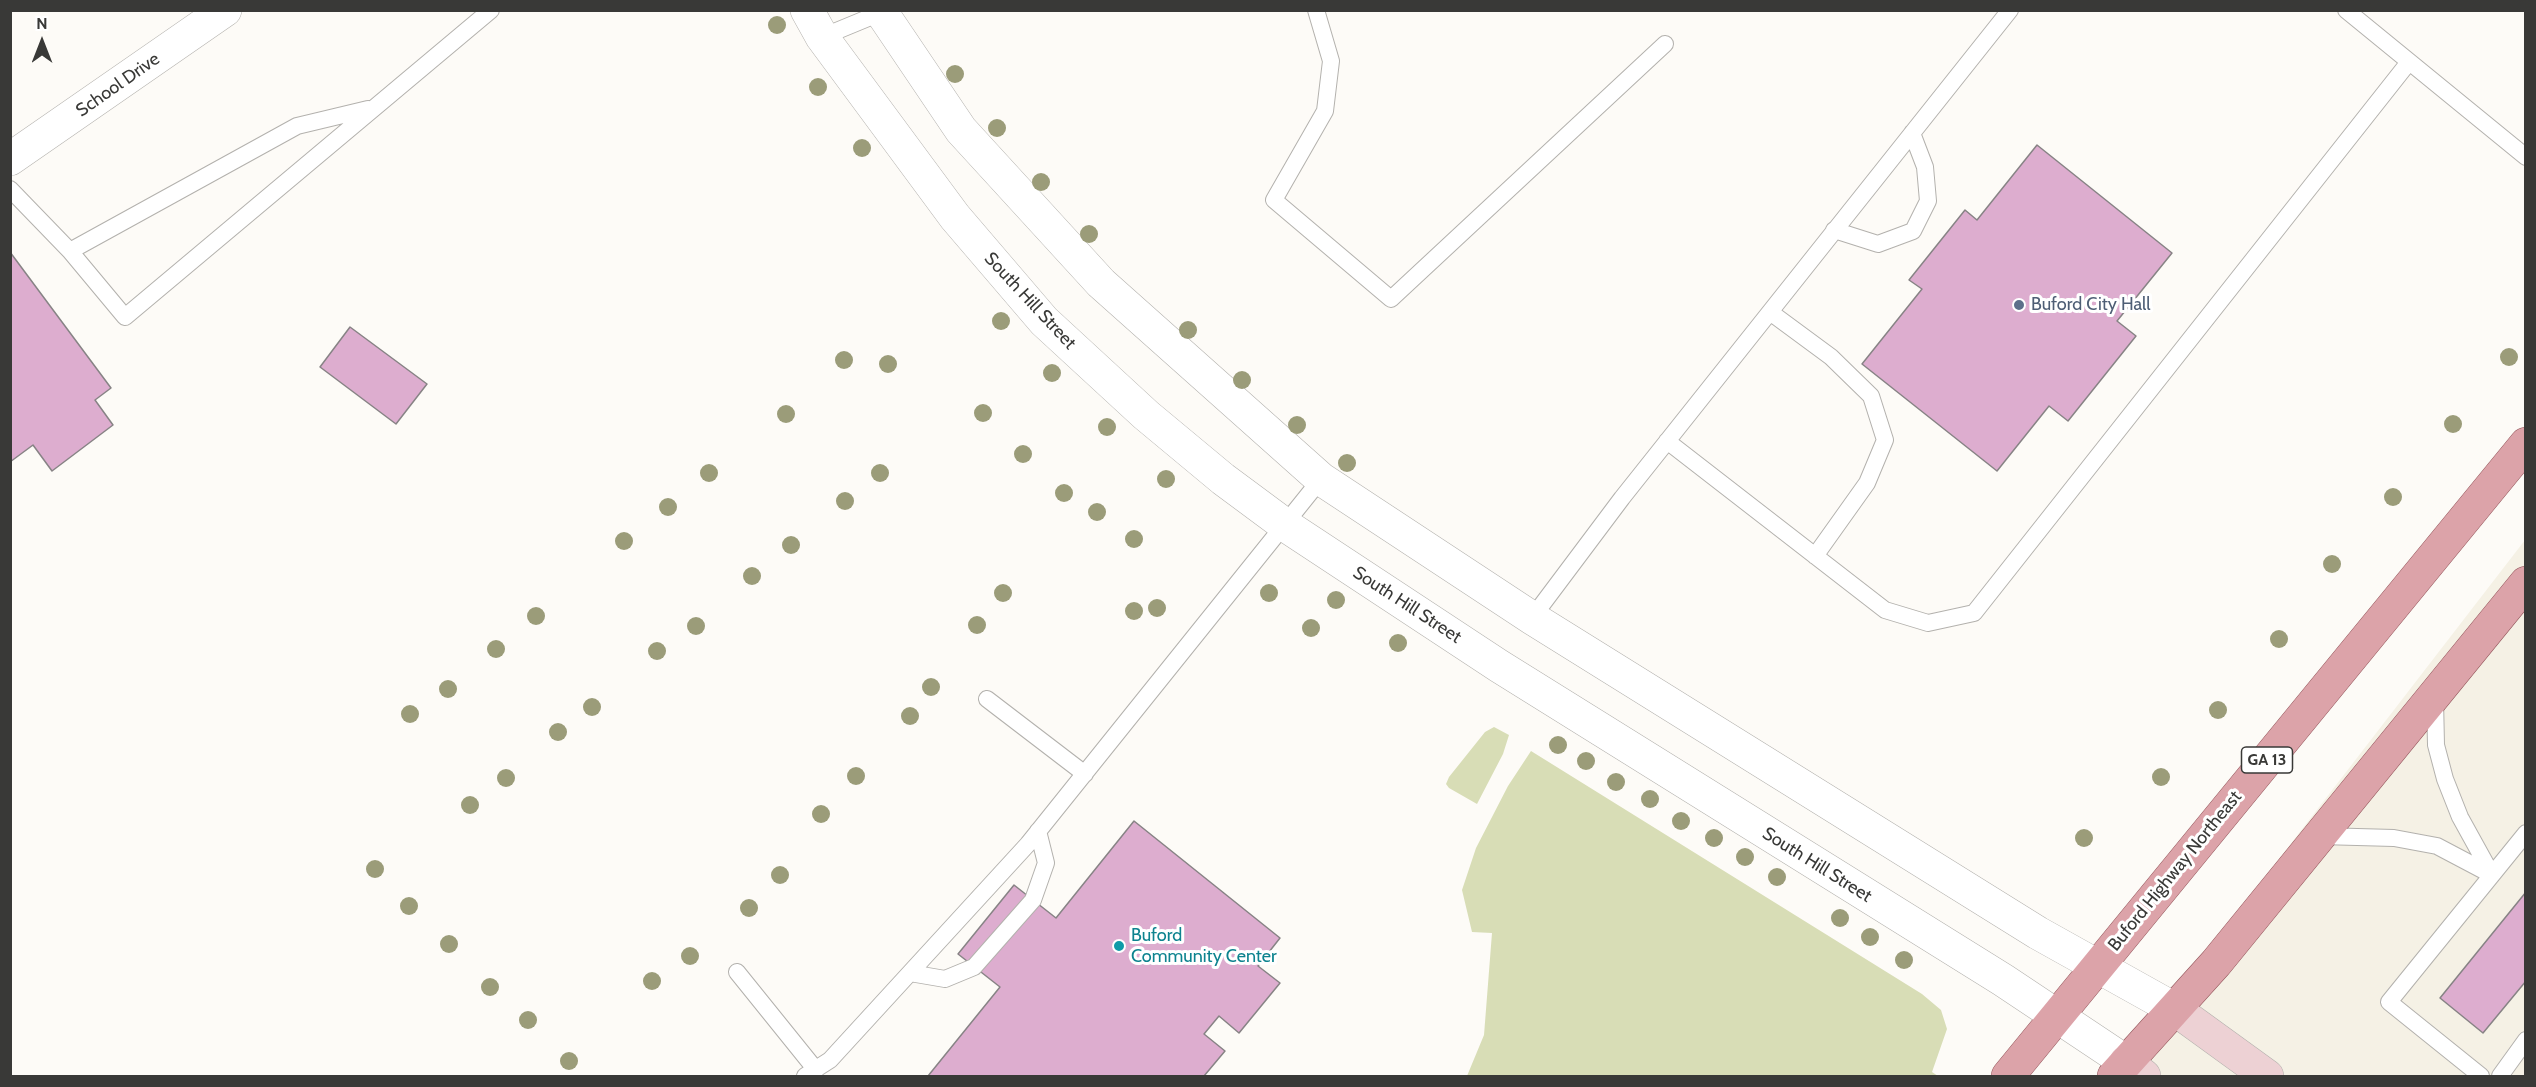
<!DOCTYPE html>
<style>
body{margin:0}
#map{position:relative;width:2536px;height:1087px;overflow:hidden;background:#fdfbf7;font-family:Cabin,sans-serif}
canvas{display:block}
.frame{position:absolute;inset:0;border:12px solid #393937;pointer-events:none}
.north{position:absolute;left:12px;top:12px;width:60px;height:60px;-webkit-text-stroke:4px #fff;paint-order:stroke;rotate:0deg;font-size:16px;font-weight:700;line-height:24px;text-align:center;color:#393937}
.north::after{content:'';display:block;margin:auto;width:21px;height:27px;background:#393937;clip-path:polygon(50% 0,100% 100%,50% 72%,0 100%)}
</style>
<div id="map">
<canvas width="2536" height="1087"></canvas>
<div class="frame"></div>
<div class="north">N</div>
</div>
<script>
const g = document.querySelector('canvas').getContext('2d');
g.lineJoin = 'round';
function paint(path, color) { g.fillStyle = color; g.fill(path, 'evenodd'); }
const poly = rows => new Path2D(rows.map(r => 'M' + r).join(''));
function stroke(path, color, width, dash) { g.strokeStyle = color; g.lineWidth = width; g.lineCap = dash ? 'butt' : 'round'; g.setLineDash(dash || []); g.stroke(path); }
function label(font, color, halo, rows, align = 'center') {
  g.font = font + ' Cabin,sans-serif'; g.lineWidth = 6; g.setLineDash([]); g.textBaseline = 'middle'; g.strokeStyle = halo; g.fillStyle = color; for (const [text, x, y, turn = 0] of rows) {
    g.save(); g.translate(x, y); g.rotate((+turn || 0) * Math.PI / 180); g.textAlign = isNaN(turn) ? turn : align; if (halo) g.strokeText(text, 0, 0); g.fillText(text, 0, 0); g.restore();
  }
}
paint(poly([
 [2525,540,2525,1076,2106,1076,2151,1025]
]), '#f5f1e5');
paint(poly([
 [1494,727,1509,735,1503,754,1477,804,1449,788,1446,784,1449,777,1485,732],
 [1531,751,1922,994,1941,1010,1947,1029,1932,1072,1938,1076,1467,1076,1484,1035,1492,933,1472,932,1462,890,1476,848,1508,786]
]), '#d8ddb6');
const building = poly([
 [2037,145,2172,253,2117,321,2136,336,2068,421,2049,406,1997,471,1862,364,1922,289,1909,280,1965,210,1977,220,2037,145],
 [10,252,111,388,95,400,113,425,52,471,33,445,10,462,10,252],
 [350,327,427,384,396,424,320,367,350,327],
 [1134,821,1280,938,1258,966,1280,983,1239,1033,1219,1016,1204,1034,1225,1051,1204,1076,928,1076,1000,987,958,954,1014,885,1056,918,1134,821],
 [2526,892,2526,981,2483,1033,2440,998,2526,892]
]);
paint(building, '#ddadcf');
stroke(building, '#878385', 1.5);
const service = poly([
 [1316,10,1331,61,1325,111,1274,200,1391,299,1665,44],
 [2346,10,2526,157],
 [822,37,885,11],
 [10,189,70,251,125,317,491,10],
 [1834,230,1878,244,1913,231,1928,201,1925,167,1912,133],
 [70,251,297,126,368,109],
 [1770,312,1831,357,1871,396,1885,440,1867,483,1815,556],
 [1667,441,1885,610,1928,623,1974,613,2409,62],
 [1532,618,1622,498,2010,10],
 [987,699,1085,774],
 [2435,699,2436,745,2445,779,2460,817,2492,875],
 [2320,836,2394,838,2437,846,2492,875],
 [737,972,816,1070],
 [910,973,945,979,974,967,1033,900,1046,863,1038,831],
 [805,1076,830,1060,1028,844,1321,479],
 [2481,1076,2389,1002,2526,833],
 [2500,1076,2526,1040]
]);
const minor = poly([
 [10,159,225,10]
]);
const tertiary = poly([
 [807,10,822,37,955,217,1044,321,1146,415,1223,479,1285,525,1499,666,2003,980,2126,1062],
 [880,10,961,130,1101,283,1321,479,1532,618,2038,933,2176,1010]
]);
const secondary = poly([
 [2176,1010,2267,1076],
 [2126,1062,2144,1076]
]);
const primary = poly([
 [2008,1076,2526,444],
 [2114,1076,2216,963,2526,583]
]);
stroke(service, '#b3b1ad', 18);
stroke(minor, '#b3b1ad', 34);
stroke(tertiary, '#b3b1ad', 34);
stroke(secondary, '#b3b1ad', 34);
stroke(primary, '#93565b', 34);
stroke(service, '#fff', 16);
stroke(minor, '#fff', 33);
stroke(tertiary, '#fff', 33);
stroke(secondary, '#edd1d4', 33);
stroke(primary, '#dca3a9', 33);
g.fillStyle = '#9b9c79';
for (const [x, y] of [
 [777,25],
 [955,74],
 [818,87],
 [997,128],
 [862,148],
 [1041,182],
 [1089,234],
 [1001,321],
 [1188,330],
 [2509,357],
 [844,360],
 [888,364],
 [1052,373],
 [1242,380],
 [983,413],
 [786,414],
 [2453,424],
 [1297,425],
 [1107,427],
 [1023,454],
 [1347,463],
 [709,473],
 [880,473],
 [1166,479],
 [1064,493],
 [2393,497],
 [845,501],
 [668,507],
 [1097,512],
 [1134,539],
 [624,541],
 [791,545],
 [2332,564],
 [752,576],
 [1003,593],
 [1269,593],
 [1336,600],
 [1157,608],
 [1134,611],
 [536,616],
 [977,625],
 [696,626],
 [1311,628],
 [2279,639],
 [1398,643],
 [496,649],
 [657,651],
 [931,687],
 [448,689],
 [592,707],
 [2218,710],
 [410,714],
 [910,716],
 [558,732],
 [1558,745],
 [1586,761],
 [856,776],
 [2161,777],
 [506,778],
 [1616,782],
 [1650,799],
 [470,805],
 [821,814],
 [1681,821],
 [1714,838],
 [2084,838],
 [1745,857],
 [375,869],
 [780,875],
 [1777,877],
 [409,906],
 [749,908],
 [1840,918],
 [1870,937],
 [449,944],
 [690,956],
 [1904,960],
 [652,981],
 [490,987],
 [528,1020],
 [569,1061]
]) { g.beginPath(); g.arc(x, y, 9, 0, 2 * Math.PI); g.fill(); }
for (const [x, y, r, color] of [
 [2019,305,6,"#5c6f8a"],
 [1119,946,6,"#0f9aa8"]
]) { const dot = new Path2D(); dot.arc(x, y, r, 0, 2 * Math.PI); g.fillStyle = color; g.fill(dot); stroke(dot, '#fff', 2); }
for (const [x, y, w] of [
 [2267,760,51]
]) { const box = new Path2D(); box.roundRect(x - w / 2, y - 13, w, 26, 4.5); g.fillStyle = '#fff'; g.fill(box); stroke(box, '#393937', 1.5); }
label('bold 16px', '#393937', null, [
 ["GA 13",2267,760]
]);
label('18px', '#393937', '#fff', [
 ["School Drive",118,85,-35],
 ["South Hill Street",1030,301,47],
 ["South Hill Street",1407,605,33],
 ["South Hill Street",1817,865,32],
 ["Buford Highway Northeast",2175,871,-51]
]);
label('18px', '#4e5e75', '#fff', [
 ["Buford City Hall",2031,305]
], 'left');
label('18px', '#0d838f', '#fff', [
 ["Buford",1131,936],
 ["Community Center",1131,957]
], 'left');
</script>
